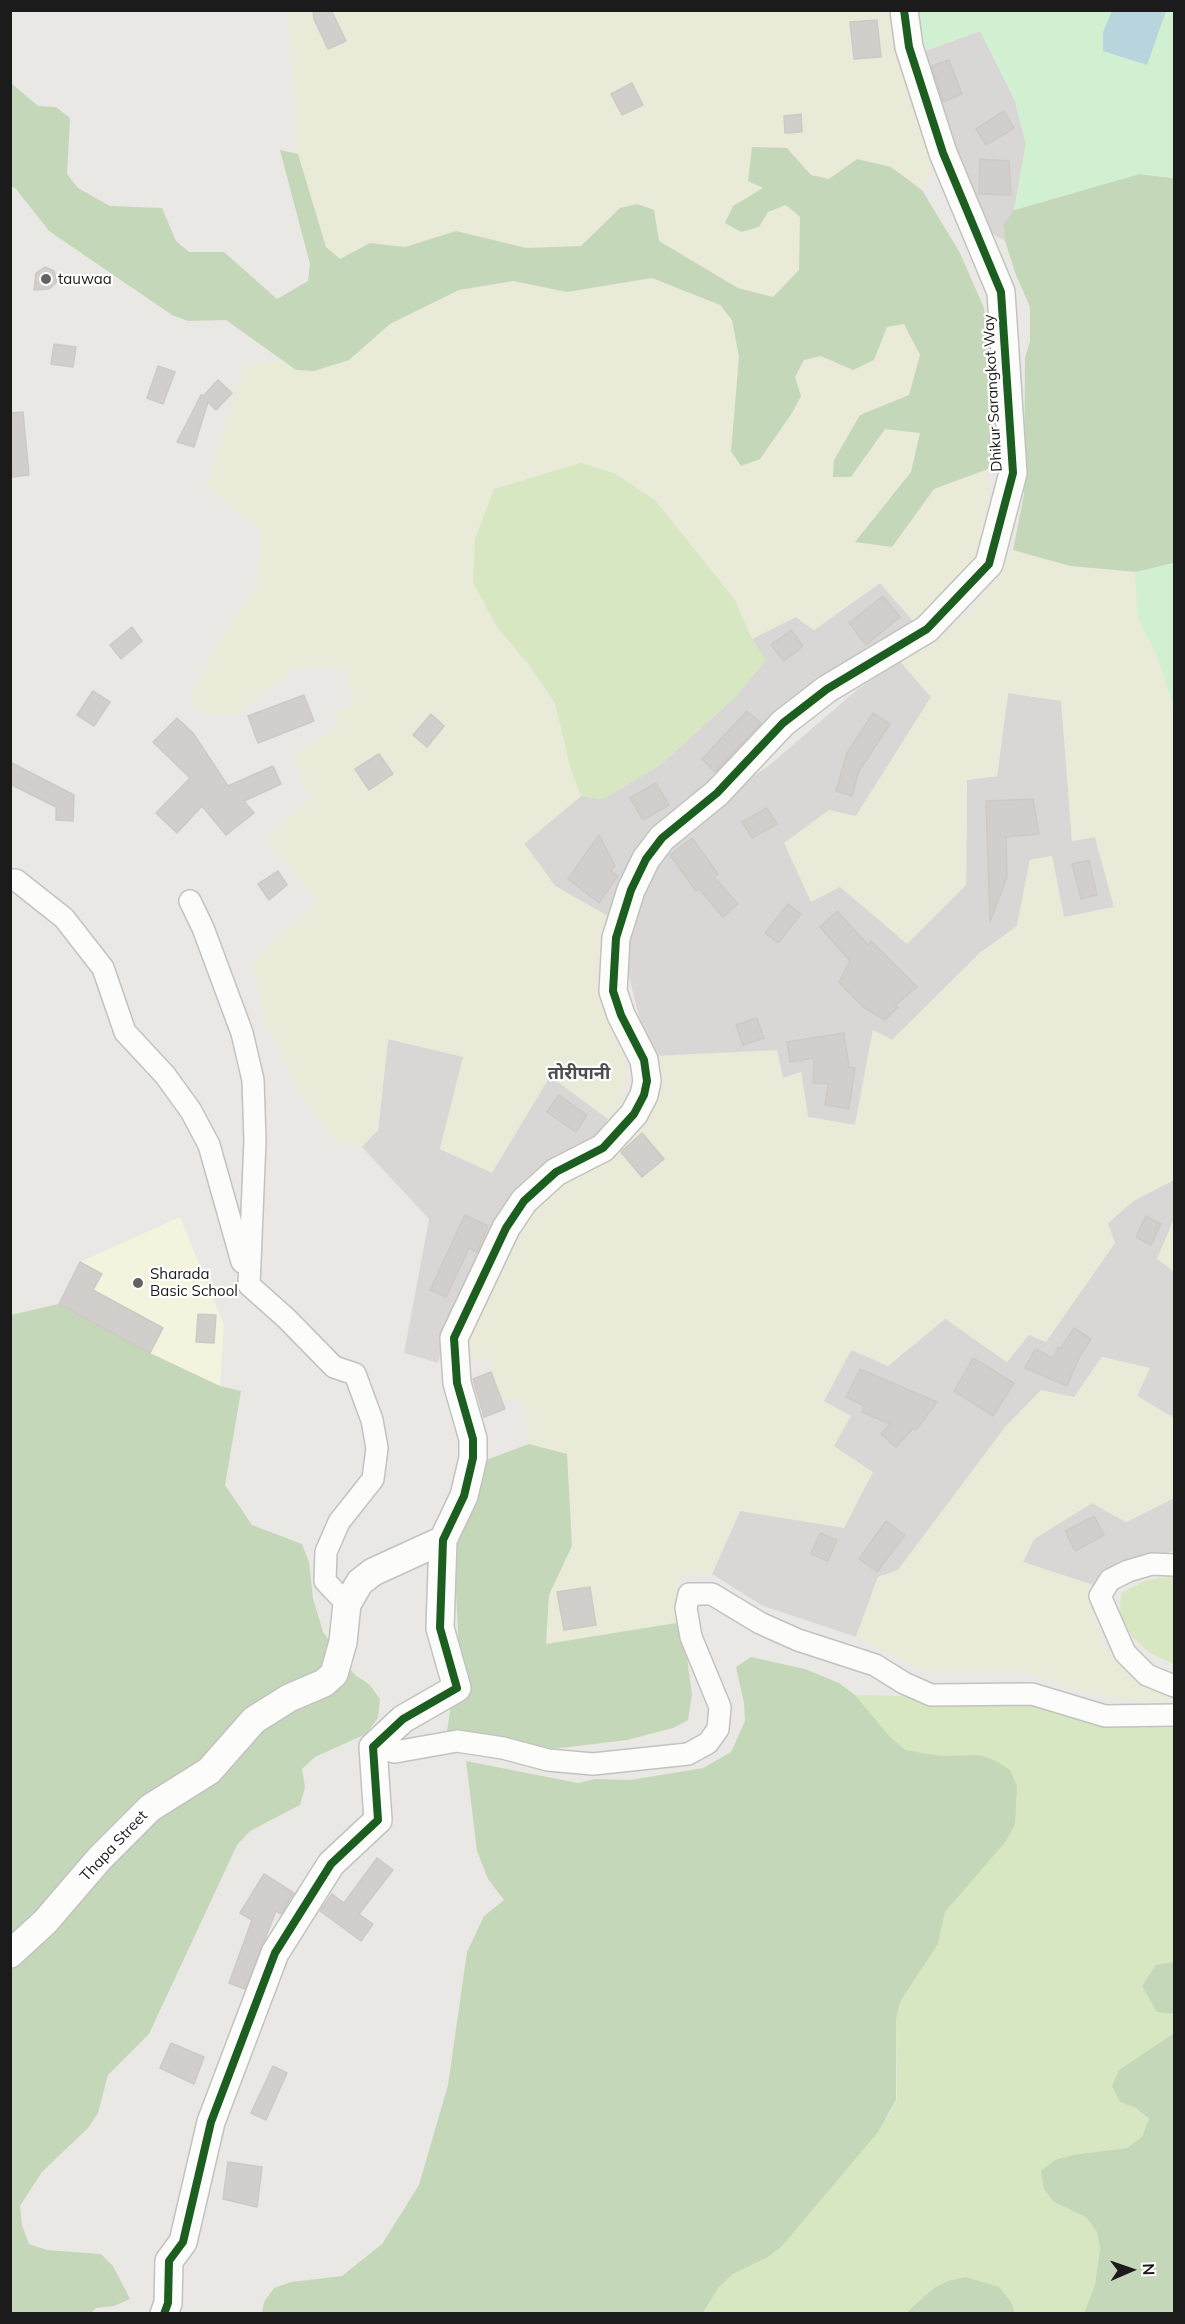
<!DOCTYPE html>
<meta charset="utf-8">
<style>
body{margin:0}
#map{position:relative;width:1185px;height:2324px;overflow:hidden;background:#eae8e4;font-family:Mulish,sans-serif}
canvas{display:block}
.frame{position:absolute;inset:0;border:12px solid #1b1b1b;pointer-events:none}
.north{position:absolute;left:1101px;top:2240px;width:60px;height:60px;-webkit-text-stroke:4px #fff;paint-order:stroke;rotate:88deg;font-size:16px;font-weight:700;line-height:24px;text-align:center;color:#1b1b1b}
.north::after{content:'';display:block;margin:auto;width:21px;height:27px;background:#1b1b1b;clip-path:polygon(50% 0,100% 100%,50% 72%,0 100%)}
</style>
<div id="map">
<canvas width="1185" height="2324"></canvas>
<div class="frame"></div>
<div class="north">N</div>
</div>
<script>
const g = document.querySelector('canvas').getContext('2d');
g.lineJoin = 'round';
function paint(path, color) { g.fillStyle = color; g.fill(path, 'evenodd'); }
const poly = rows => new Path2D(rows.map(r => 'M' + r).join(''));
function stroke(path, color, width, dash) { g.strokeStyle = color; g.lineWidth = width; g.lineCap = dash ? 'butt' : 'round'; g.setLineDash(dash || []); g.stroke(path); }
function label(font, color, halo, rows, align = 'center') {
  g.font = font + ' Mulish,"Noto Sans Devanagari",sans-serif'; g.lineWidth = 4.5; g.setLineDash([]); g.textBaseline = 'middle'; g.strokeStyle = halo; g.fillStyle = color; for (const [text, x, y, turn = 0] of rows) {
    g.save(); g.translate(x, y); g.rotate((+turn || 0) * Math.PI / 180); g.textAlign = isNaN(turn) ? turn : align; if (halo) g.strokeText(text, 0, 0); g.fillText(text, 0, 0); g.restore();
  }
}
paint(poly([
 [980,31,1015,101,1026,144,1014,210,1003,224,1005,241,980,227,917,54],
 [880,583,915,623,785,708,611,918,555,886,524,843,581,796,603,799,660,765,734,698,765,661,752,639,796,617,814,630],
 [900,661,931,697,856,816,839,887,966,885,967,780,997,776,1008,693,1062,701,1072,841,1095,837,1114,907,1064,918,1052,856,1030,860,1017,926,980,953,892,1040,873,1030,855,1125,808,1117,801,1072,783,1078,654,1056,641,1024,624,957,634,901,668,845,709,809,772,763,858,689],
 [388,1039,464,1057,440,1149,492,1172,550,1076,608,1119,603,1132,452,1313,438,1363,404,1353,429,1219,362,1147,378,1130],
 [1174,1180,1174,1219,1158,1258,1174,1272,1174,1418,1137,1396,1149,1368,1102,1357,1074,1398,1006,1426,898,1570,878,1577,856,1637,763,1606,712,1574,740,1511,833,1446,823,1401,852,1349,888,1366,945,1318,1007,1362,1108,1223,1133,1201],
 [1174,1498,1174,1551,1121,1564,1096,1586,1023,1562,1034,1539,1092,1503,1126,1522]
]), '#d9d7d5');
paint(poly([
 [180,1217,224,1325,220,1386,150,1353,59,1304,80,1262]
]), '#f4f4de');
paint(poly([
 [288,11,895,11,928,134,931,176,922,190,891,167,858,159,829,179,811,175,787,148,764,188,733,206,741,232,759,227,768,212,786,205,800,217,799,270,773,297,739,288,658,240,654,210,620,209,581,246,526,248,456,232,405,247,370,243,340,259,326,247,298,154],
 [652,278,720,305,732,320,739,357,731,451,760,459,800,396,795,377,804,360,821,355,874,360,887,327,904,324,920,355,909,395,860,415,851,477,885,429,920,433,911,472,855,541,892,547,934,489,988,469,988,532,975,568,915,623,880,583,814,630,796,617,752,639,735,600,655,500,616,474,529,665,555,703,570,766,581,796,524,844,555,886,611,918,595,981,619,1036,627,1077,619,1107,608,1119,550,1076,492,1173,440,1149,463,1057,388,1039,378,1130,362,1147,335,1142,297,1087,266,1022,252,961,318,902,266,838,310,799,293,754,336,728,334,714,354,705,344,668,296,668,235,716,195,711,192,691,230,623,258,582,261,530,206,487,245,365,280,360,296,370,314,371,349,360,390,324,459,290,513,281,567,292],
 [1013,550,1070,566,1135,572,1138,619,1157,656,1174,709,1174,1180,1133,1201,1108,1223,1115,1243,1046,1342,1029,1335,1007,1362,945,1319,888,1366,851,1350,824,1401,851,1416,834,1446,873,1472,844,1528,740,1511,712,1574,680,1577,676,1623,546,1644,549,1595,572,1546,567,1454,529,1444,524,1400,502,1401,488,1357,465,1361,465,1336,533,1205,562,1181,598,1161,654,1056,777,1050,783,1078,801,1072,808,1117,855,1125,873,1030,892,1040,980,953,1017,926,1030,860,1052,856,1064,917,1114,907,1095,837,1072,841,1061,701,1008,693,997,776,967,780,966,885,907,944,840,887,811,902,784,843,829,810,856,816,931,697,900,661,972,612],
 [1174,1219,1174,1272,1157,1259],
 [1102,1357,1150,1368,1137,1396,1174,1418,1174,1498,1126,1522,1092,1503,1034,1539,1023,1562,1096,1586,1095,1615,1103,1646,1135,1681,1167,1693,1174,1700,1170,1708,1080,1691,1017,1670,953,1673,922,1670,856,1637,878,1577,898,1570,1006,1426,1041,1390,1074,1397]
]), '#e9ead7');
paint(poly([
 [581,463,616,474,655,500,735,600,752,639,766,660,734,698,660,765,603,799,581,796,570,766,555,703,529,665,497,627,473,582,475,539,494,489],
 [1174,1576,1174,1664,1150,1653,1132,1637,1120,1614,1121,1593,1147,1580],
 [855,1695,902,1696,930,1702,1046,1703,1118,1725,1142,1728,1174,1724,1174,1962,1156,1965,1157,2011,1174,2014,1174,2033,1119,2070,1120,2102,1136,2108,1149,2120,1142,2137,1127,2148,1091,2153,1054,2202,1086,2217,1097,2232,1100,2248,1095,2285,1084,2313,1015,2313,1011,2302,921,2301,906,2313,703,2314,719,2287,733,2274,768,2257,782,2246,888,2116,897,2100,896,2020,900,2002,938,1944,945,1912,956,1897,978,1755,941,1756,906,1750,891,1738]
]), '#d6e7c2');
paint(poly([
 [11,83,38,106,56,107,70,118,67,174,78,188,110,206,162,208,176,241,189,252,224,252,277,299,308,281,310,264,280,150,298,154,326,247,340,259,370,243,405,247,456,231,526,248,581,246,620,208,637,204,654,210,659,241,738,288,773,297,799,270,800,217,786,205,768,212,759,227,741,232,725,223,733,206,763,188,748,181,752,147,787,148,811,175,829,179,857,159,891,167,922,190,960,253,984,308,993,371,993,449,988,469,934,489,892,547,855,542,911,472,920,433,885,429,851,477,833,477,834,460,860,415,909,395,920,355,904,324,887,327,874,360,853,370,821,356,804,360,795,377,801,396,792,413,760,459,741,466,731,451,739,357,732,320,720,305,652,278,567,292,513,281,459,290,390,324,349,360,314,371,296,370,226,320,188,321,172,315,49,231,16,189,11,186],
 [1139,174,1174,178,1174,563,1138,572,1070,566,1013,550,1024,494,1025,358,1030,341,1030,307,1016,275,1005,241,1003,224,1014,210],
 [59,1304,150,1353,220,1386,241,1391,225,1485,252,1525,302,1544,309,1562,313,1598,323,1632,355,1675,370,1685,380,1699,378,1718,366,1734,315,1757,302,1769,305,1787,300,1805,250,1831,237,1845,149,2034,108,2075,98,2113,88,2128,42,2172,20,2206,22,2225,29,2244,47,2250,101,2254,113,2266,130,2299,114,2306,96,2308,91,2313,11,2314,10,1315],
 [529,1444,567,1454,572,1546,549,1595,546,1644,676,1623,687,1658,692,1694,688,1720,673,1728,627,1740,553,1749,447,1731,459,1653,456,1590,450,1555,475,1464],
 [751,1657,805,1669,839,1683,855,1695,891,1738,906,1750,941,1756,978,1755,994,1760,1010,1770,1017,1786,1015,1824,1006,1841,945,1912,938,1944,900,2002,896,2020,896,2100,878,2132,782,2246,768,2257,733,2274,719,2287,703,2313,262,2313,264,2302,274,2288,291,2282,342,2276,382,2244,419,2185,448,2085,467,1952,484,1916,504,1900,488,1879,477,1851,466,1761,578,1783,595,1779,630,1780,703,1768,731,1752,745,1721,744,1703,736,1667],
 [1174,1962,1174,2014,1157,2012,1142,1986,1156,1965],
 [1174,2033,1174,2313,1084,2313,1095,2285,1100,2248,1097,2232,1086,2217,1054,2202,1044,2189,1041,2171,1055,2160,1073,2155,1127,2148,1142,2137,1149,2119,1136,2108,1120,2102,1112,2086,1119,2070],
 [965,2277,999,2287,1011,2302,1015,2313,906,2313,934,2288,948,2281]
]), '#c4d8b9');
paint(poly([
 [914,11,1174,11,1174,178,1139,174,1014,210,1026,144,1015,101,980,31,917,54],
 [1174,563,1174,709,1157,656,1138,619,1135,572]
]), '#d1f0d2');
paint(poly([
 [1112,11,1166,11,1147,65,1103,51,1103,32]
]), '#b8d4dd');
const building = poly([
 [313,10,331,10,346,41,328,49,314,19,313,10],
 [877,20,881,57,854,59,850,22,877,20],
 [949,60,962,94,943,102,932,66,949,60],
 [632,83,643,105,622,115,611,94,632,83],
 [1004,111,1014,128,986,145,976,129,1004,111],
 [801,114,802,132,785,133,784,116,801,114],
 [980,159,1009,161,1011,195,979,194,980,159],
 [45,267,54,271,57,282,49,289,34,290,36,273,45,267],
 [54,344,76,347,73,367,51,364,54,344],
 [158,366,175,372,163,404,147,398,158,366],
 [218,380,232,393,216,410,208,402,194,447,177,442,201,395,203,396,218,380],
 [23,412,29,475,12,477,10,413,23,412],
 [883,596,900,617,866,645,849,623,883,596],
 [132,627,142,641,121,659,110,645,132,627],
 [791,630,803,646,784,661,771,645,791,630],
 [93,691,110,702,94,726,77,715,93,691],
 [304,695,314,721,258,743,248,716,304,695],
 [747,711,761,723,715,772,702,759,747,711],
 [873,713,890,724,859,771,852,796,836,791,847,753,873,713],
 [431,714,444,726,427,747,413,735,431,714],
 [177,718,193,733,228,786,273,766,281,784,244,801,254,813,226,835,202,806,177,833,156,813,190,778,153,742,177,718],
 [379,754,393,774,369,790,355,769,379,754],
 [10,762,74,795,73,821,56,820,56,807,10,784,10,762],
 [656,783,669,805,643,820,630,798,656,783],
 [1033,799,1039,834,1006,837,1007,877,990,922,986,801,1033,799],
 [767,808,777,824,752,838,742,822,767,808],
 [599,835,615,866,610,871,618,876,599,903,568,879,599,835],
 [692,838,718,874,714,877,738,904,723,917,699,889,696,891,670,855,692,838],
 [1089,860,1097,895,1081,899,1072,864,1089,860],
 [278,871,287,885,269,900,258,884,278,871],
 [788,904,801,914,778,943,765,933,788,904],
 [837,911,868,945,871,941,917,987,895,1005,898,1007,885,1020,863,1007,839,982,850,961,820,927,837,911],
 [757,1018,764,1038,743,1045,736,1025,757,1018],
 [844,1033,849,1067,855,1068,849,1109,825,1105,828,1084,813,1083,814,1058,790,1062,787,1042,844,1033],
 [559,1095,587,1115,576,1132,547,1112,559,1095],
 [642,1133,664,1159,642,1177,621,1152,642,1133],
 [465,1215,488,1226,477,1252,469,1248,446,1297,430,1290,465,1215],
 [1146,1216,1161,1224,1151,1245,1136,1237,1146,1216],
 [80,1262,102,1274,93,1290,163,1328,150,1353,59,1304,80,1262],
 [198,1314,216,1315,214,1343,196,1342,198,1314],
 [1074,1328,1091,1339,1080,1356,1067,1386,1025,1368,1035,1349,1053,1358,1058,1347,1061,1348,1074,1328],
 [973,1358,1014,1383,993,1416,954,1391,973,1358],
 [860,1369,937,1402,916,1430,913,1428,896,1447,881,1434,890,1424,862,1412,864,1406,846,1397,860,1369],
 [491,1372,505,1409,484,1417,473,1379,491,1372],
 [1094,1516,1104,1535,1075,1551,1065,1531,1094,1516],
 [886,1521,905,1535,877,1572,859,1559,886,1521],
 [820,1533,837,1540,828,1561,811,1554,820,1533],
 [590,1587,596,1625,564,1630,557,1592,590,1587],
 [377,1858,393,1870,359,1914,373,1924,361,1941,320,1911,332,1894,344,1903,377,1858],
 [264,1874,294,1893,281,1914,276,1911,245,1989,229,1983,252,1920,240,1913,264,1874],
 [171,2043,204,2057,194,2084,160,2068,171,2043],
 [273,2066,287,2073,266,2120,251,2113,273,2066],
 [228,2162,262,2167,257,2207,223,2199,228,2162]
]);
paint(building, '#d1cecb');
stroke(building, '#cdcac5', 1.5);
const minor = poly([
 [10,880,16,880,64,918,103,968,125,1032,165,1075,191,1111,209,1145,242,1262],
 [190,901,203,928,242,1033,253,1080,255,1141,249,1285,287,1319,334,1367,355,1374,372,1420,377,1448,373,1479,339,1522,326,1552,325,1581,347,1604],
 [1174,1565,1152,1564,1128,1571,1110,1580,1100,1596,1125,1653,1147,1675,1174,1686],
 [373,1747,395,1752,457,1741,503,1748,548,1760,593,1764,688,1754,708,1743,718,1729,720,1707,691,1637,686,1608,689,1594,712,1594,760,1623,798,1640,875,1665,904,1683,931,1695,1032,1694,1105,1716,1174,1715]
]);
const tertiary = poly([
 [10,1954,45,1922,100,1858,150,1808,209,1771,254,1720,289,1698,324,1683,334,1674,343,1642,347,1604,360,1582,373,1572,443,1540],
 [164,2314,168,2303,169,2261,183,2242,211,2122,275,1953,331,1864,378,1820,373,1747,403,1719,457,1688,440,1628,443,1540,464,1496,473,1458,473,1439,457,1383,454,1338,506,1228,524,1201,556,1172,603,1148,634,1114,644,1095,647,1081,644,1060,621,1015,613,991,616,938,631,890,646,859,662,838,717,793,783,723,827,689,927,629,989,564,1013,473,1001,292,943,153,909,47,904,10]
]);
stroke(minor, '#c2c2c0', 24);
stroke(tertiary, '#c2c2c0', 30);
stroke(minor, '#fcfcfb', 21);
stroke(tertiary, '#fcfcfb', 27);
stroke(poly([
 [164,2314,168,2303,169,2261,183,2242,211,2122,275,1953,331,1864,378,1820,373,1747,403,1719,457,1688,440,1628,443,1540,464,1496,473,1458,473,1439,457,1383,454,1338,506,1228,524,1201,556,1172,603,1148,634,1114,644,1095,647,1081,644,1060,621,1015,613,991,616,938,631,890,646,859,662,838,717,793,783,723,827,689,927,629,989,564,1013,473,1001,292,943,153,909,47,904,10]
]), '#1b5e20', 8);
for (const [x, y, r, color] of [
 [46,279,6,"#636361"],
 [138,1283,6,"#636361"]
]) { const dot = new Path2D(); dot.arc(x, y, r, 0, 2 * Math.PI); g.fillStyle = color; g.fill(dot); stroke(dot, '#fff', 2); }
label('15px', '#1b1b1b', '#fff', [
 ["tauwaa",58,279],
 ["Sharada",150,1274],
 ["Basic School",150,1291]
], 'left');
label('15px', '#1b1b1b', '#fff', [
 ["Dhikur Sarangkot Way",993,393,-93],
 ["Thapa Street",114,1846,-47]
]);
label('bold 18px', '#4e4e4e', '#fff', [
 ["तोरीपानी",579,1074]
]);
</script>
